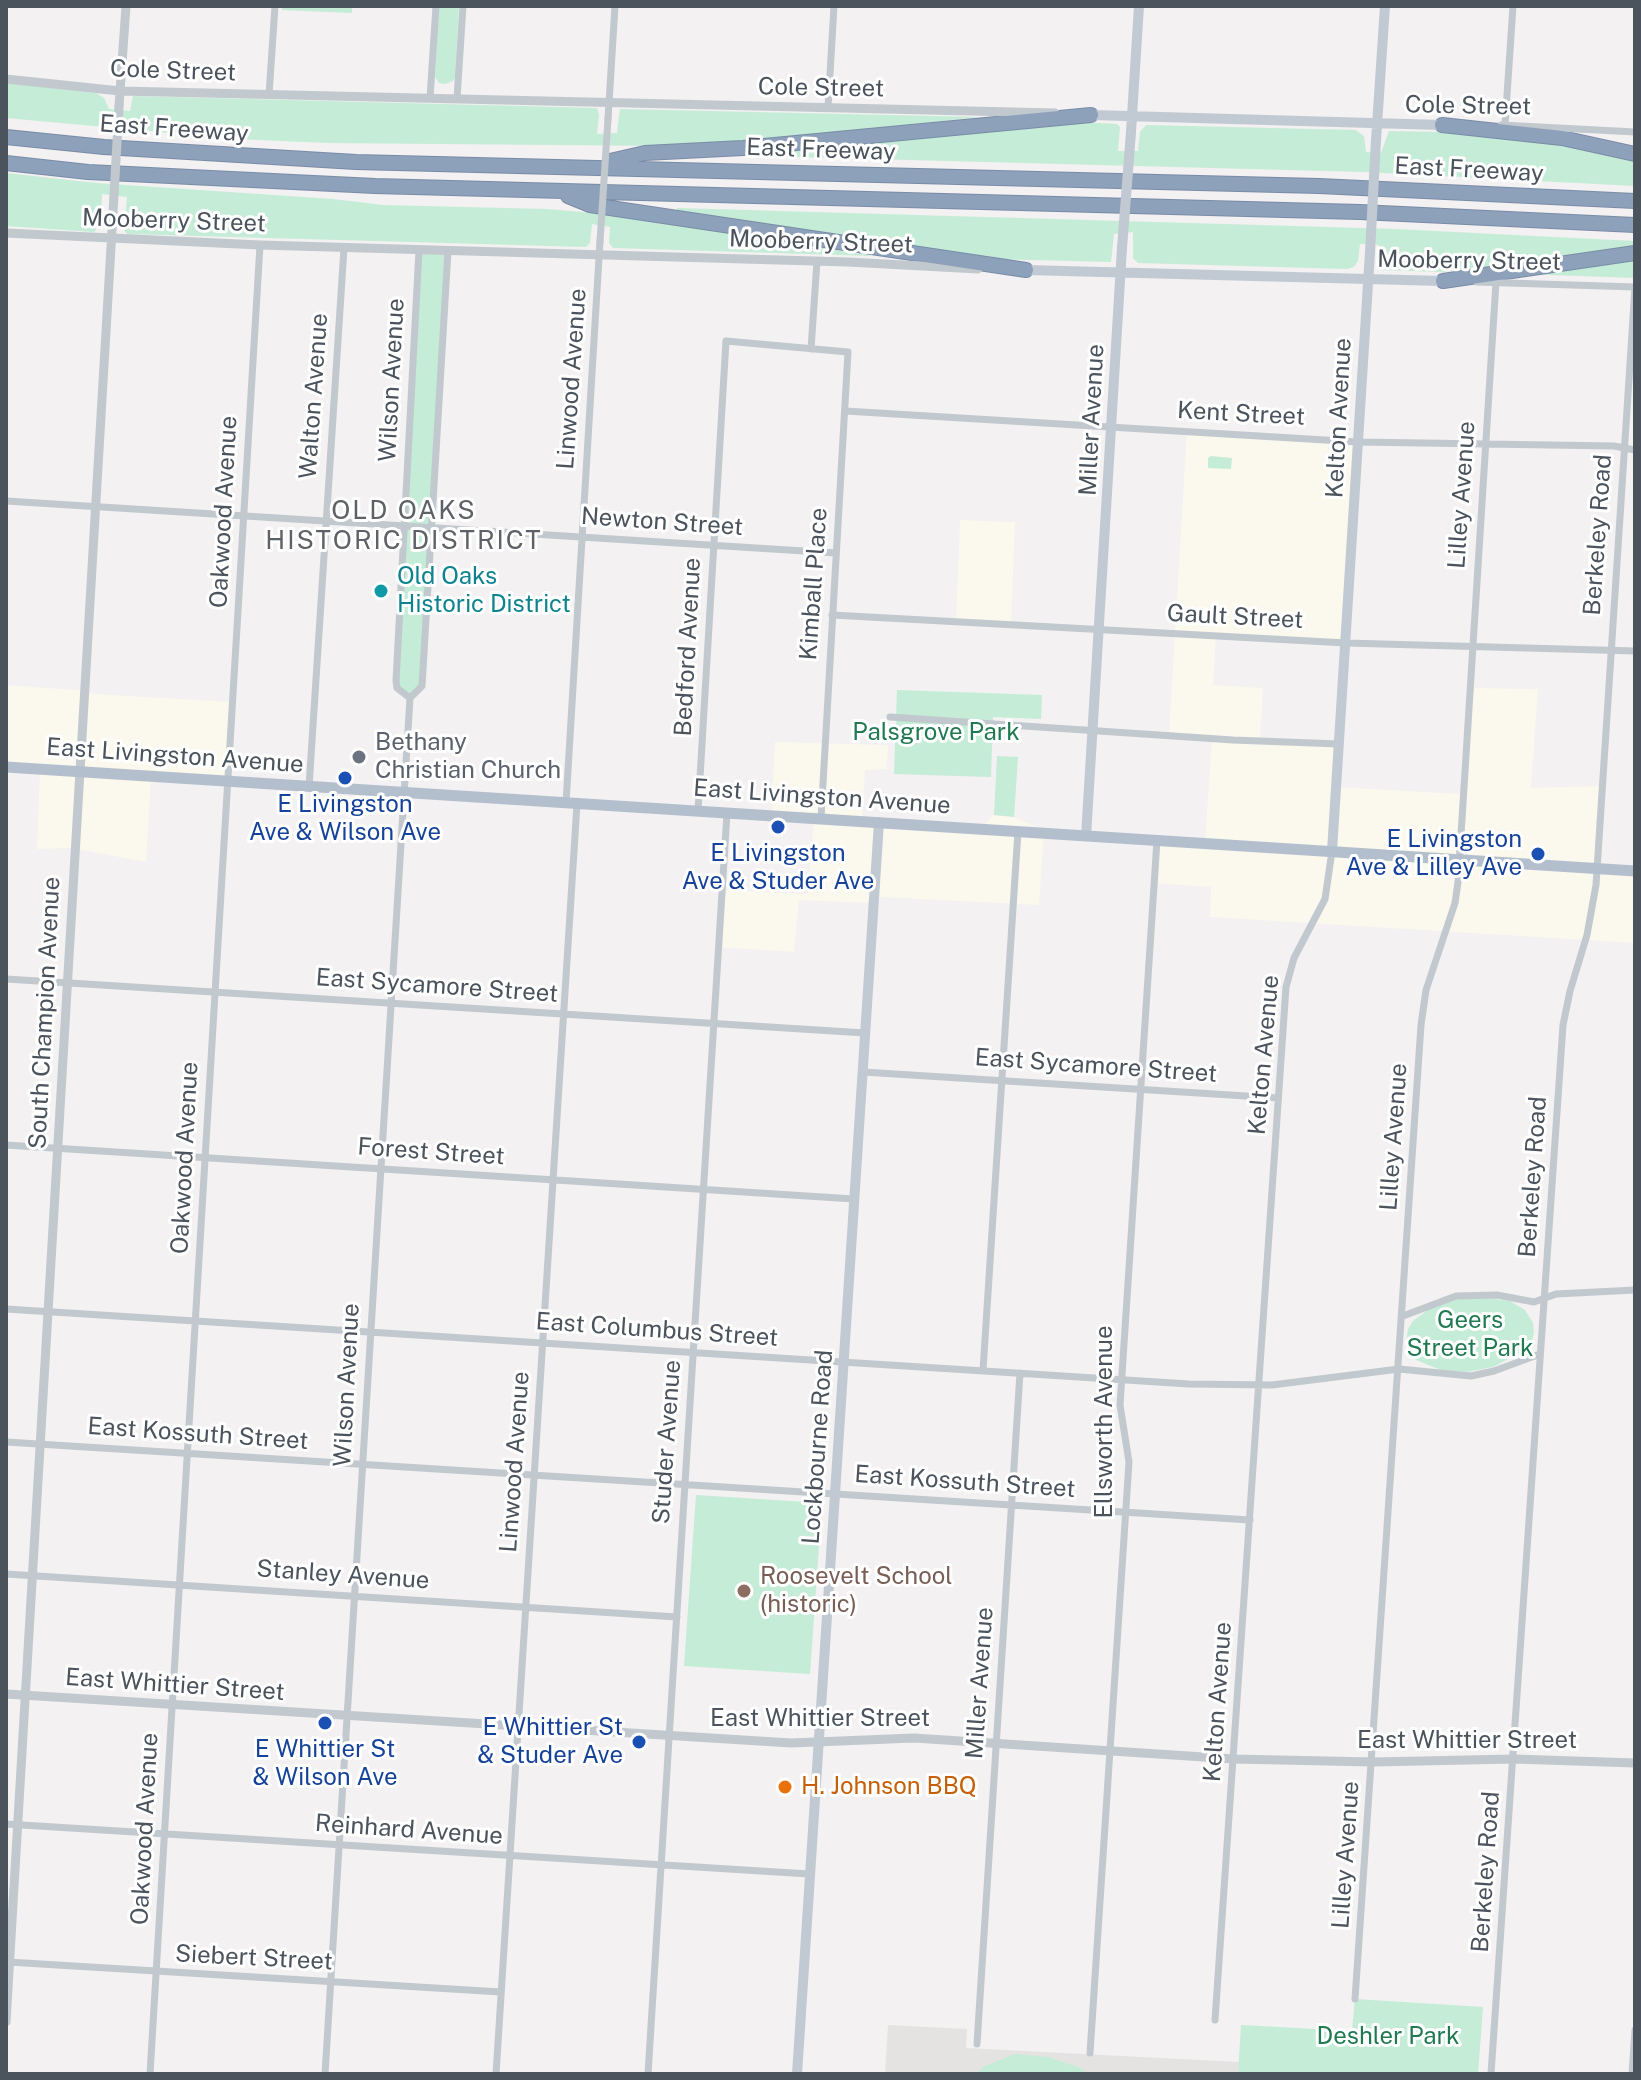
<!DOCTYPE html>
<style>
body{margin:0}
#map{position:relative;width:1641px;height:2080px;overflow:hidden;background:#f3f1f1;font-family:"Public Sans",sans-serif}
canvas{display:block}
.frame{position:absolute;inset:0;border:8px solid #4b535d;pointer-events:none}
</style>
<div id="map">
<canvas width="1641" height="2080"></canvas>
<div class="frame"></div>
</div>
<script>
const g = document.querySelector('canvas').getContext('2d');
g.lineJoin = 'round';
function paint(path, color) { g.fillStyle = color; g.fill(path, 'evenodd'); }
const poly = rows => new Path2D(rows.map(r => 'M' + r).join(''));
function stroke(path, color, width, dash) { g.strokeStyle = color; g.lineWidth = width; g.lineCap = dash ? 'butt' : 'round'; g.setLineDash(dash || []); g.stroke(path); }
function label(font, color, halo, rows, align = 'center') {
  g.font = font + ' "Public Sans",sans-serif'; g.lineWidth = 6; g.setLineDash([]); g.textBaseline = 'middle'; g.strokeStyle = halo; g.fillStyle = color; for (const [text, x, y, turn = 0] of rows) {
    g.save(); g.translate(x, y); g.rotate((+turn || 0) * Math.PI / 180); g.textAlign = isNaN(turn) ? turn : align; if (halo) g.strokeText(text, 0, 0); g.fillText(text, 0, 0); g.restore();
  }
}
paint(poly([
 [1187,429,1356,442,1346,645,1216,636,1213,685,1263,688,1260,740,1338,745,1335,787,1462,794,1469,688,1538,689,1531,788,1602,786,1596,866,1635,868,1635,943,1210,917,1211,887,1152,883,1156,839,1205,842,1212,738,1169,735],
 [960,520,1015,522,1011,623,956,621],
 [6,685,77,690,94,694,231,702,227,781,151,777,146,862,72,848,37,849,40,770,6,767],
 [775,742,888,745,887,769,865,770,862,820,983,826,994,815,1014,817,1044,831,1039,905,882,897,871,903,799,900,794,952,717,947,720,890,808,894,814,818,771,815]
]), '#fbf8ed');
paint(poly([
 [888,2025,967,2029,966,2048,1239,2062,1238,2074,885,2074]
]), '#e4e3e2');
paint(poly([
 [282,6,352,6,352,13,282,10],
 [439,6,459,6,455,77,453,81,445,84,439,83,435,77],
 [6,83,96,93,104,98,109,109,130,111,133,96,597,108,599,115,597,134,617,133,620,109,979,117,728,144,667,146,327,143,237,139,6,118],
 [1079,122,1117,124,1120,127,1118,151,1138,151,1140,132,1146,125,1356,130,1364,136,1366,152,1381,153,1389,131,1490,133,1635,159,1635,186,1364,172,720,155],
 [6,173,96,183,333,199,383,205,547,209,617,215,873,256,613,248,609,243,610,227,592,224,590,243,586,247,127,234,124,230,127,197,102,194,101,224,94,232,6,226],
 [677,208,1395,229,1635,241,1635,248,1444,272,1378,270,1379,245,1360,244,1358,261,1354,267,1347,269,1138,263,1133,258,1133,232,1114,234,1111,262,993,259,677,212],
 [421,253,447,254,420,687,415,693,404,694,397,681],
 [1635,260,1635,278,1521,274],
 [1211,456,1232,458,1231,469,1208,468,1208,458],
 [897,690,1042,695,1041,719,993,717,991,777,894,774],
 [997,756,1018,757,1014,817,994,815],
 [1477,1297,1510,1301,1525,1310,1533,1323,1534,1332,1532,1341,1525,1350,1493,1367,1467,1372,1441,1370,1416,1360,1406,1343,1408,1329,1413,1321,1432,1307,1461,1298],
 [696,1495,822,1503,810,1674,684,1666],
 [1355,1999,1483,2007,1478,2074,1238,2074,1241,2025,1352,2031],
 [1015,2054,1048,2057,1081,2068,1087,2074,976,2074,983,2067]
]), '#c5ecd6');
const motorway = poly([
 [1442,125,1562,138,1635,154],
 [6,137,104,147,356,162,1319,186,1635,201],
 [610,161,645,153,743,148,1091,115],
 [6,163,88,172,375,186,1360,212,1635,225],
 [568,196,590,205,1026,270],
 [1443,281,1635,253]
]);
stroke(motorway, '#798ca7', 16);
stroke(poly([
 [269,95,275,6],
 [430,98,436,6],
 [457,98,463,6],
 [828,108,834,6],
 [608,119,615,6],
 [1501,125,1635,132],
 [1505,125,1513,6],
 [1477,282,1635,287],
 [811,349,817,261],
 [845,411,1358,442,1614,446,1635,450],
 [6,501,836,553],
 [832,615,1346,643,1635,651],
 [410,698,397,688,396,681,419,250],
 [890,717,1233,740,1339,744],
 [309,787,344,248],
 [566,803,600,241],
 [698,811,726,341,848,352,821,818],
 [6,979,865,1033],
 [863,1072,1278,1098],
 [6,1145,854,1199],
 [6,1309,1189,1384,1272,1385,1399,1369,1471,1376,1494,1371,1540,1354],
 [1403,1316,1456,1296,1497,1295,1534,1302,1556,1294,1635,1290],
 [983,1370,1018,831],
 [6,1442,1250,1520],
 [6,1574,677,1617],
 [6,1824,809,1874],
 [8,1962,501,1992],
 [1355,1999,1421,1025,1426,990,1455,903,1458,882,1496,282],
 [1215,2020,1286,987,1294,958,1325,899,1332,851],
 [977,2044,1020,1373],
 [1090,2053,1129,1462,1120,1405,1157,840],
 [150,2074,260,245],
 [325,2074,410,698,422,686,448,251],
 [496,2074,577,804],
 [648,2074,727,813],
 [1491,2074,1563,1025,1570,991,1587,935,1596,885,1635,287],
 [1632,2074,1635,2030]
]), '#c1c8ce', 7);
stroke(poly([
 [6,79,120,91,1055,113],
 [119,106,126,6],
 [6,233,260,245,848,262,978,269],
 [6,1694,791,1743,914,1738,1234,1759,1373,1762,1514,1759,1635,1763],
 [6,2022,113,213]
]), '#c1c8ce', 9);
stroke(poly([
 [1091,115,1442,125],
 [1131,132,1139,6],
 [1376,140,1385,6],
 [1026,270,1443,281],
 [1086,836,1122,248],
 [1332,851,1370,252],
 [797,2074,879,822]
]), '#c1c9d3', 10);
stroke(poly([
 [6,767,1635,871]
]), '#b4bfcd', 11);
stroke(motorway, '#8ea1bb', 14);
stroke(poly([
 [600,241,608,119]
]), '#c1c8ce', 7);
stroke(poly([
 [113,213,119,106]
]), '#c1c8ce', 9);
stroke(poly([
 [1122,248,1131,132],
 [1370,252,1376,140]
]), '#c1c9d3', 10);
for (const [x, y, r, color] of [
 [381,591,8,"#0f9aa8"],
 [359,757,8,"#6b7280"],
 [345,778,8,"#1a4fb4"],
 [778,827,8,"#1a4fb4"],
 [1538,854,8,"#1a4fb4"],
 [744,1591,8,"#8d6e63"],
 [325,1723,8,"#1a4fb4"],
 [639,1742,8,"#1a4fb4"],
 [785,1787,8,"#e8710a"]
]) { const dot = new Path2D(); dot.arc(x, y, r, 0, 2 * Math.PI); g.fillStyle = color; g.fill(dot); stroke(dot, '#fff', 3); }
label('24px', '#4b535d', '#fff', [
 ["Cole Street",173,71,2],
 ["Cole Street",821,88,1],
 ["Cole Street",1468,106,1],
 ["East Freeway",174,129,4],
 ["East Freeway",821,150,2],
 ["East Freeway",1469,170,3],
 ["Mooberry Street",174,221,2],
 ["Mooberry Street",821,242,2],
 ["Mooberry Street",1469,261,1],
 ["Linwood Avenue",572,379,-86],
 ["Wilson Avenue",392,380,-87],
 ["Walton Avenue",314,396,-86],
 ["Kent Street",1241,414,3],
 ["Kelton Avenue",1339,418,-87],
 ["Miller Avenue",1092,420,-87],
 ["Lilley Avenue",1462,495,-86],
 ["Oakwood Avenue",224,512,-87],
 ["Newton Street",662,522,4],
 ["Berkeley Road",1598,535,-86],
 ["Kimball Place",814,584,-86],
 ["Gault Street",1235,617,3],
 ["Bedford Avenue",688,647,-87],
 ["East Livingston Avenue",175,756,4],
 ["East Livingston Avenue",822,797,4],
 ["East Sycamore Street",437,986,4],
 ["South Champion Avenue",45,1013,-87],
 ["Kelton Avenue",1264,1055,-85],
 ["East Sycamore Street",1096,1066,4],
 ["Lilley Avenue",1394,1137,-86],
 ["Forest Street",431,1152,4],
 ["Oakwood Avenue",185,1158,-87],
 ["Berkeley Road",1533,1177,-86],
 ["East Columbus Street",657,1330,4],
 ["Wilson Avenue",347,1385,-87],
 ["Ellsworth Avenue",1105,1422,-90],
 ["East Kossuth Street",198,1434,4],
 ["Studer Avenue",667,1442,-86],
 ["Lockbourne Road",818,1447,-86],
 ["Linwood Avenue",515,1462,-86],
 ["East Kossuth Street",965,1482,4],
 ["Stanley Avenue",343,1575,4],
 ["Miller Avenue",980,1683,-86],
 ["East Whittier Street",175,1685,4],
 ["Kelton Avenue",1218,1702,-86],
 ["East Whittier Street",820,1719],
 ["East Whittier Street",1467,1741],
 ["Oakwood Avenue",145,1829,-87],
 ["Reinhard Avenue",409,1830,4],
 ["Lilley Avenue",1346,1855,-86],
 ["Berkeley Road",1486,1872,-86],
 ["Siebert Street",254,1958,3]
]);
label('24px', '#0d838f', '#fff', [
 ["Old Oaks",397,577],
 ["Historic District",397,605]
], 'left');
label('24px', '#207951', '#fff', [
 ["Palsgrove Park",936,733],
 ["Geers",1470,1321],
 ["Street Park",1470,1349],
 ["Deshler Park",1388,2037]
]);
label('24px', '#5b616d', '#fff', [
 ["Bethany",375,743],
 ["Christian Church",375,771]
], 'left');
label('24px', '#164399', '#fff', [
 ["E Livingston",345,805],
 ["Ave & Wilson Ave",345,833],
 ["E Livingston",1522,840,"right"],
 ["Ave & Lilley Ave",1522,868,"right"],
 ["E Livingston",778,854],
 ["Ave & Studer Ave",778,882],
 ["E Whittier St",623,1728,"right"],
 ["& Studer Ave",623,1756,"right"],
 ["E Whittier St",325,1750],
 ["& Wilson Ave",325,1778]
]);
label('24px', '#785e54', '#fff', [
 ["Roosevelt School",760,1577],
 ["(historic)",760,1605]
], 'left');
label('24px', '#c56008', '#fff', [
 ["H. Johnson BBQ",801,1787]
], 'left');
g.letterSpacing = '2px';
label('26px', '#5e6165', '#fff', [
 ["OLD OAKS",404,511],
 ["HISTORIC DISTRICT",404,541]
]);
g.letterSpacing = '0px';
</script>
